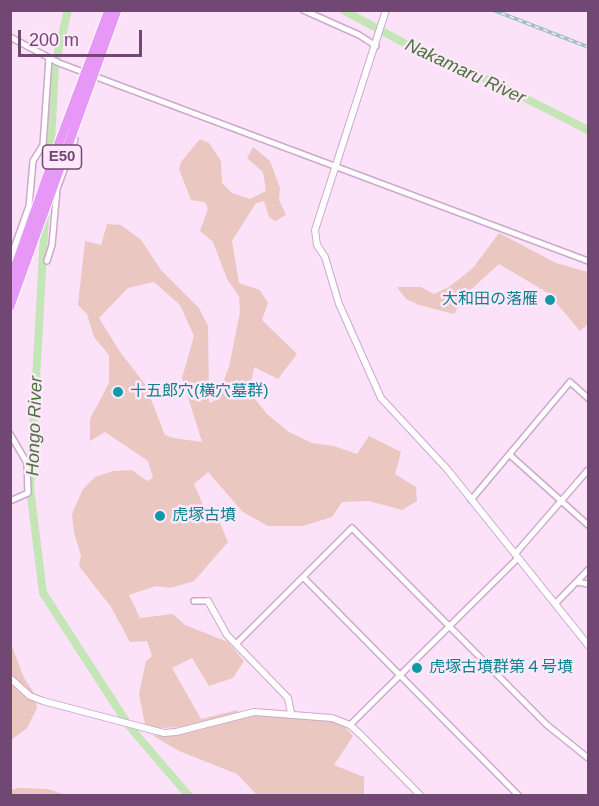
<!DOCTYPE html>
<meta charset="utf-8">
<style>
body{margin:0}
#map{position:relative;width:599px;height:806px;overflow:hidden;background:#fce2f8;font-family:Arial,sans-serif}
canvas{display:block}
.frame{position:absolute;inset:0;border:12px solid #714874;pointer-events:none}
.scale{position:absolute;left:18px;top:30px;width:124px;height:27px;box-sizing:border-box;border:3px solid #714874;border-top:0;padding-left:8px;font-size:18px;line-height:21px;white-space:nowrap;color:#714874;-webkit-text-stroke:4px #ffe8fb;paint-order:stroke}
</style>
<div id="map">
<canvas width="599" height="806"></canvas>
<div class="frame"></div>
<div class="scale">200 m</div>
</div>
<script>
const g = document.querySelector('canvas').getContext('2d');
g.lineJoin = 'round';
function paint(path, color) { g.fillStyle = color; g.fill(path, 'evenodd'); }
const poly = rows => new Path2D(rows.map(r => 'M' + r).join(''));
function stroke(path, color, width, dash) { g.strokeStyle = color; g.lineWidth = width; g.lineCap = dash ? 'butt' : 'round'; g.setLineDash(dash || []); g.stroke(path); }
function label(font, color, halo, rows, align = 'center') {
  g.font = font + ' Arial,"Noto Sans JP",sans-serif'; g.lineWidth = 5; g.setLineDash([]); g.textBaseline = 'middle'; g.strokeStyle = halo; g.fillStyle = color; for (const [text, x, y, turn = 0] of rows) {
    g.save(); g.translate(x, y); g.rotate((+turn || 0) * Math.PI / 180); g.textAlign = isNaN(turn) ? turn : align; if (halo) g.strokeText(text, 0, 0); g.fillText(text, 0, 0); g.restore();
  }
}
paint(poly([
 [200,139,209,143,221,161,222,183,232,193,250,199,266,191,263,172,247,158,253,147,270,161,280,188,279,200,286,215,275,221,269,217,264,201,256,203,232,241,239,283,260,290,268,303,262,320,297,354,278,379,254,367,250,390,255,399,267,414,289,432,312,443,334,446,357,454,369,436,401,452,395,474,416,487,417,501,402,510,369,501,342,502,332,517,303,526,268,526,243,512,208,472,194,484,206,512,220,523,228,542,194,581,170,588,156,586,129,595,140,618,173,614,185,625,228,642,244,661,233,678,209,686,192,658,172,668,201,719,237,710,239,713,186,727,158,728,145,725,139,694,146,661,152,656,147,641,130,642,111,607,79,566,81,556,74,532,72,514,83,489,95,477,113,471,132,470,147,481,153,478,148,461,105,432,90,441,90,419,109,383,109,355,94,337,87,314,78,305,85,241,101,245,107,224,121,225,141,240,161,270,199,308,208,326,209,403,216,400,229,367,240,312,239,296,227,279,213,242,200,231,208,209,205,202,191,200,179,169,181,162],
 [154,282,180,305,194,336,182,378,202,442,173,438,165,435,145,384,120,352,99,318,128,288],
 [499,233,556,263,588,272,588,324,580,331,548,293,499,264,465,295,454,314,419,305,406,299,397,287,421,287,434,294,449,287,473,268],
 [11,643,24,678,34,693,37,708,27,728,11,740],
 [263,714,327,720,344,726,353,736,334,765,364,777,364,795,257,795,237,774,179,751,152,735,174,736,240,717],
 [19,788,48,789,66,795,11,795,11,790]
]), '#eac7c0');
stroke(poly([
 [343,10,408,45,497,84,588,130],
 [50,162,55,65,68,10],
 [45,216,30,488,43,593,129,726,189,796]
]), '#c4e6b6', 8);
const minor = poly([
 [303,10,359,35,376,46],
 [10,37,59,63,588,261],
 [10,259,29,206,33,161,43,145,49,58],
 [47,261,52,245,57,189,75,140],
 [10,434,27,463,28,493,10,501],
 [510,455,588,525],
 [471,500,570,382,588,398],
 [515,554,588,470],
 [303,577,519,796],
 [577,582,588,584],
 [194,601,208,601],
 [555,604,588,570],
 [236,644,352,528,547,725,588,758],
 [350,725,518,558]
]);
const tertiary = poly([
 [386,10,315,230,317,245,325,257,339,304,381,398,447,469,588,645],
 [208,601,227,635,288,698,291,713],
 [10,678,30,696,43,701,164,733,176,732,254,712,332,718,350,725,361,735,421,796]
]);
stroke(minor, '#cda8cc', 8);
stroke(tertiary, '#cda8cc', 8);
stroke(minor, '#fff', 5);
stroke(tertiary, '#fff', 6);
const rail = poly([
 [493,10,588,47]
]);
stroke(rail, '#a1c1c5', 4);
stroke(rail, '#ffe8fb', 1.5, [4.5]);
const motorwayBridge = poly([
 [10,282,59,143,109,10],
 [10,306,117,10]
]);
stroke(motorwayBridge, '#fff', 11, []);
stroke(motorwayBridge, '#e798f7', 9);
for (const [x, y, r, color] of [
 [550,300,6,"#0f9aa8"],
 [118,392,6,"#0f9aa8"],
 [160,516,6,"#0f9aa8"],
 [417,668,6,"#0f9aa8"]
]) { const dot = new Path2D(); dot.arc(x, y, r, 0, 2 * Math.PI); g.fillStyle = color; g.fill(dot); stroke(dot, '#ffe8fb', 2); }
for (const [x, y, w] of [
 [62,157,39]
]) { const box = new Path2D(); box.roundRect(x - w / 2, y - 12, w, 24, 4.5); g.fillStyle = '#ffe8fb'; g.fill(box); stroke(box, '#714874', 1.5); }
label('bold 15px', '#714874', null, [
 ["E50",62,157]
]);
label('16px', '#0d838f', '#ffe8fb', [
 ["大和田の落雁",538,300,"right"],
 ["十五郎穴(横穴墓群)",130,392],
 ["虎塚古墳",172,516],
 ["虎塚古墳群第４号墳",429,668]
], 'left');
label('italic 18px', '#487339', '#ffe8fb', [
 ["Nakamaru River",465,72,25],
 ["Hongo River",35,426,-88]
]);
</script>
